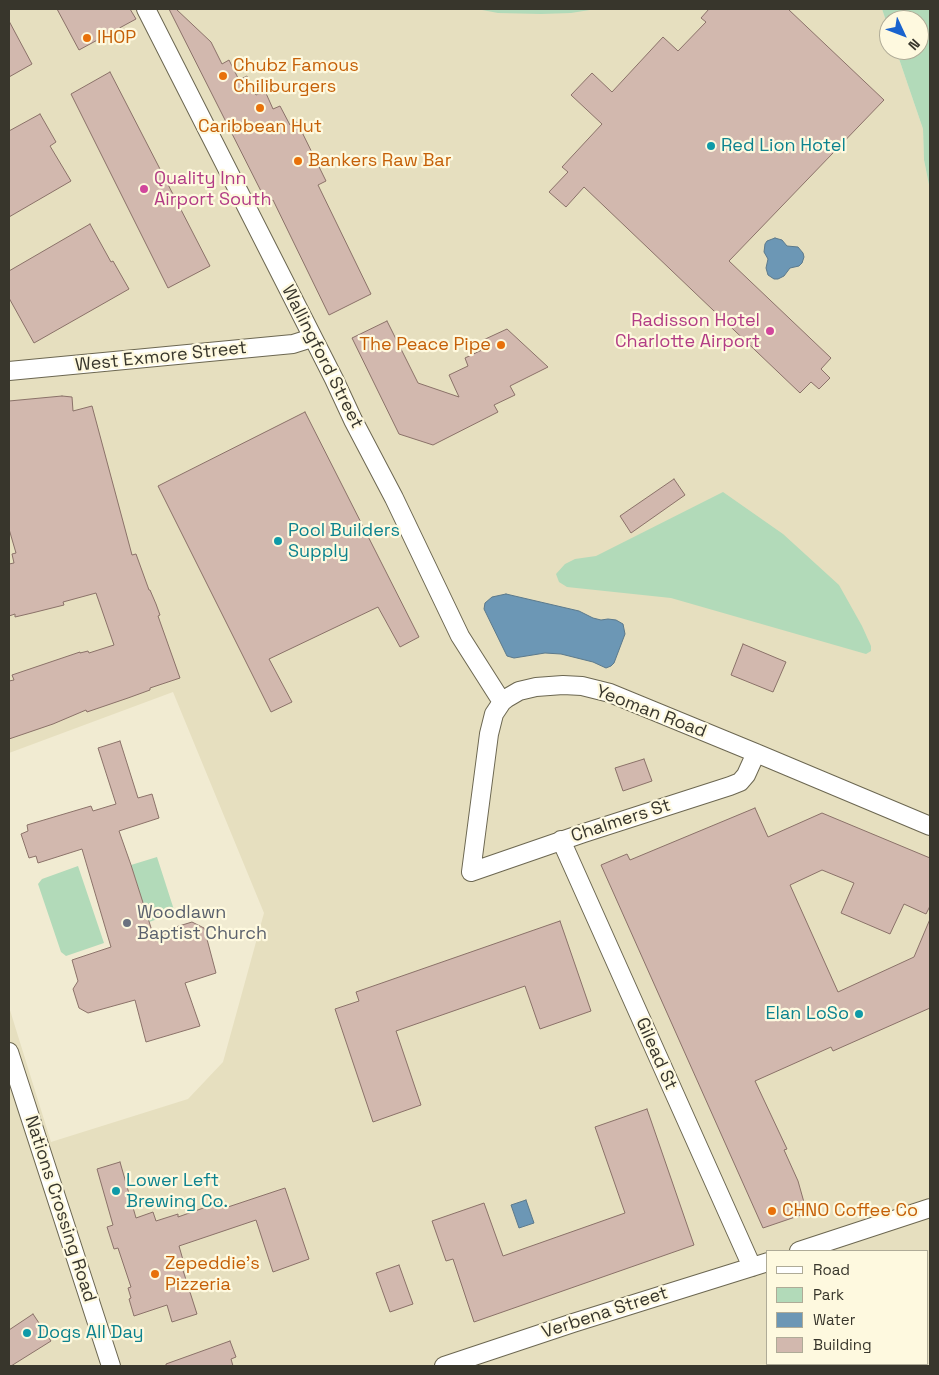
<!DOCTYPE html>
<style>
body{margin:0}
#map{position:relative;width:939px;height:1375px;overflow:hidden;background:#f1ebd2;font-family:"Space Grotesk",sans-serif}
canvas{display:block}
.frame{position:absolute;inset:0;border:10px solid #38362c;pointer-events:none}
.legend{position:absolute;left:766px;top:1250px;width:162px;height:115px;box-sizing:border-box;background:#fef9df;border:1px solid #afab97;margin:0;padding:6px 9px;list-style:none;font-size:15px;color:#38362c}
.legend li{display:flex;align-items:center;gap:10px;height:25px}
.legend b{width:25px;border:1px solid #afab97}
.north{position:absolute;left:879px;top:10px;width:50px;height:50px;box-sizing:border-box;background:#fef9df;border:1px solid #afab97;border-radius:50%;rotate:133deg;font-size:14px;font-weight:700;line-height:20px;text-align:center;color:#38362c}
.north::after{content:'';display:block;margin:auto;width:18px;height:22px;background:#1963ce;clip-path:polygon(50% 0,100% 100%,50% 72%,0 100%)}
</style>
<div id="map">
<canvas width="939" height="1375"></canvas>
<div class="frame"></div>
<ul class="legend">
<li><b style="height:6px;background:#fff"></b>Road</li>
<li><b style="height:14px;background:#b2dab9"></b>Park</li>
<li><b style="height:14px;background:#6c97b5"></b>Water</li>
<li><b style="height:14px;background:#d2b8ae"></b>Building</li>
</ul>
<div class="north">N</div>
</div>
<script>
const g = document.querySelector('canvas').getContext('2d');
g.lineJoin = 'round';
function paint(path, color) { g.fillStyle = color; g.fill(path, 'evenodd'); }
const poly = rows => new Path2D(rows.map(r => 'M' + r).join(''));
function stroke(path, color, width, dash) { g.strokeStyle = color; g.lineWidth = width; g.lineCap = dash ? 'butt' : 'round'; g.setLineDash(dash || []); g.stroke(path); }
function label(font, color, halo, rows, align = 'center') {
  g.font = font + ' "Space Grotesk",sans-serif'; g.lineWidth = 4.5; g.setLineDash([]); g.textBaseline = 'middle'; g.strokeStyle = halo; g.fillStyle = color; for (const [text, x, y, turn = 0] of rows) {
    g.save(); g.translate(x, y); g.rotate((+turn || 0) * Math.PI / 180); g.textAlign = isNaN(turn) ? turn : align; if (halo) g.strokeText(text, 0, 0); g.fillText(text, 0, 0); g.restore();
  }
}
paint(poly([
 [9,9,882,9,889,30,889,50,896,50,923,129,924,160,930,190,930,1366,9,1366,9,1007,51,1142,188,1099,223,1062,264,913,173,692,9,753],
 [768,1251,928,1251,928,1364,768,1364]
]), '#e6dfbf');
paint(poly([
 [477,9,596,9,571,13,541,14,498,13],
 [882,9,930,9,930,190,924,160,923,129,896,50,919,50,919,20,889,20,889,30],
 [723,492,783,534,839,585,862,626,871,646,871,651,866,654,671,598,567,587,559,582,556,574,565,564,575,559,596,556],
 [157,857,175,913,149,922,131,865],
 [78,866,104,943,66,956,61,952,38,884,42,879]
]), '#b2dab9');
const water = poly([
 [775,238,782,240,787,246,798,247,803,253,804,257,802,263,799,266,790,268,784,276,778,279,774,279,768,275,766,268,768,259,764,252,765,244,767,241,775,238],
 [506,594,579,611,593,618,601,620,608,619,616,620,623,624,625,634,614,663,611,666,606,668,593,662,561,654,545,653,514,658,507,656,484,609,485,603,492,597,506,594],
 [526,1200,534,1223,519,1228,511,1205,526,1200]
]);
paint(water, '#6c97b5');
stroke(water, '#5c7a8c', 1);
const building = poly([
 [57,9,130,9,136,19,79,50,57,9],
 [169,9,176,9,211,42,222,64,229,60,239,80,247,76,256,95,265,91,273,109,280,106,290,125,297,122,326,181,318,185,371,294,329,315,273,200,267,203,169,9],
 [709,9,788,9,884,100,729,261,831,358,821,369,830,378,819,389,811,382,800,393,584,187,566,207,549,192,568,172,562,167,602,124,571,95,592,73,612,92,663,37,678,51,706,22,701,18,709,9],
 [9,21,32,64,9,77,9,21],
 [110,72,210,266,168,288,71,94,110,72],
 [40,114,56,142,50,146,71,181,9,217,9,131,40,114],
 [90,224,111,262,113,261,129,289,34,343,9,298,9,271,90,224],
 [387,321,418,383,459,397,449,375,468,366,465,358,484,349,481,341,507,329,548,367,510,386,515,395,494,405,498,412,433,445,399,434,352,338,387,321],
 [62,396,72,397,73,411,92,406,132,555,136,554,149,590,150,590,156,604,160,615,158,616,180,678,150,688,150,690,128,698,87,712,86,710,53,724,9,739,9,681,14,680,12,675,80,652,80,653,88,651,89,653,114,645,96,593,63,602,64,605,32,613,15,617,15,614,9,616,9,564,14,563,12,554,16,553,9,529,9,401,62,396],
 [305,412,419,637,400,647,378,607,269,659,292,702,271,712,158,486,305,412],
 [674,479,685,495,631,533,620,516,674,479],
 [743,644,786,662,773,692,731,675,743,644],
 [120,741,138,798,152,794,159,818,119,831,131,865,153,934,192,922,204,928,216,973,185,983,200,1026,146,1042,135,1000,88,1013,79,1008,73,989,78,981,72,960,111,947,82,849,38,863,36,856,29,858,21,834,28,831,27,825,91,806,93,811,116,804,98,748,120,741],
 [644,759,652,781,623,791,615,768,644,759],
 [755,808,768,837,822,813,930,858,930,906,926,914,904,904,890,934,841,913,854,883,822,870,790,885,838,992,914,957,930,919,930,1008,833,1051,831,1047,755,1081,787,1149,784,1150,798,1181,807,1213,763,1228,601,865,627,854,630,860,755,808],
 [560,921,591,1011,540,1029,525,986,396,1031,421,1105,373,1122,335,1009,359,1001,356,992,560,921],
 [647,1109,694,1245,474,1322,453,1259,446,1261,432,1221,484,1203,503,1256,625,1213,595,1127,647,1109],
 [120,1162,136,1218,153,1212,156,1221,178,1214,178,1217,223,1201,225,1208,285,1188,309,1259,273,1272,256,1220,179,1246,183,1260,180,1261,197,1314,172,1322,167,1305,134,1316,129,1299,131,1298,128,1288,131,1287,118,1248,114,1249,107,1227,113,1225,97,1169,120,1162],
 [399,1265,413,1304,390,1312,376,1273,399,1265],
 [33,1314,51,1341,11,1366,9,1366,9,1330,33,1314],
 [230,1341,236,1357,231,1359,233,1366,166,1366,166,1364,230,1341]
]);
paint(building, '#d2b8ae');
stroke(building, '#8b7269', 1);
const minor = poly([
 [146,9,334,379,353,420,394,498,460,636,502,702],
 [9,371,293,344,312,338],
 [756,753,746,775,740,782,730,786,584,833,471,872,489,734,494,714,502,702,507,698,519,691,536,687,563,685,582,686,610,693,756,753,930,826],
 [561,840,752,1267],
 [9,1052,111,1366],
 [799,1251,930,1208],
 [444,1366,573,1323,768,1262]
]);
stroke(minor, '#6c6751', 20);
stroke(minor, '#fff', 18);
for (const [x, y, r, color] of [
 [87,38,5,"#e8710a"],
 [223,76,5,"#e8710a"],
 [260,108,5,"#e8710a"],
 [711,146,5,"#0f9aa8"],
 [298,161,5,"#e8710a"],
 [144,189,5,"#d1479c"],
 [770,331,5,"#d1479c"],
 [501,345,5,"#e8710a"],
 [278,541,5,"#0f9aa8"],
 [127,923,5,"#6b7280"],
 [859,1014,5,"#0f9aa8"],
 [116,1191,5,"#0f9aa8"],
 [772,1211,5,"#e8710a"],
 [155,1274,5,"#e8710a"],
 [27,1333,5,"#0f9aa8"]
]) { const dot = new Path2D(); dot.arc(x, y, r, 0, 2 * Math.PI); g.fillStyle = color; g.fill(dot); stroke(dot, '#fef9df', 2); }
label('18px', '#c56008', '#fef9df', [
 ["IHOP",97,38],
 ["Chubz Famous",233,66],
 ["Chiliburgers",233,87],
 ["Caribbean Hut",260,127,"center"],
 ["Bankers Raw Bar",308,161],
 ["The Peace Pipe",491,345,"right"],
 ["CHNO Coffee Co",782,1211],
 ["Zepeddie's",165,1264],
 ["Pizzeria",165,1285]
], 'left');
label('18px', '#0d838f', '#fef9df', [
 ["Red Lion Hotel",721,146],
 ["Pool Builders",288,531],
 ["Supply",288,552],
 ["Elan LoSo",849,1014,"right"],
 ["Lower Left",126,1181],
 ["Brewing Co.",126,1202],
 ["Dogs All Day",37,1333]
], 'left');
label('18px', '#b23c85', '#fef9df', [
 ["Quality Inn",154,179],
 ["Airport South",154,200],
 ["Radisson Hotel",760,321,"right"],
 ["Charlotte Airport",760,342,"right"]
], 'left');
label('18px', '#38362c', '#fef9df', [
 ["West Exmore Street",161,357,-6],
 ["Wallingford Street",322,357,63],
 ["Yeoman Road",651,712,21],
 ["Chalmers St",621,821,-18],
 ["Gilead St",656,1054,66],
 ["Nations Crossing Road",60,1209,72],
 ["Verbena Street",605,1313,-18]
]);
label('18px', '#5b616d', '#fef9df', [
 ["Woodlawn",137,913],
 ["Baptist Church",137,934]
], 'left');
</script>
